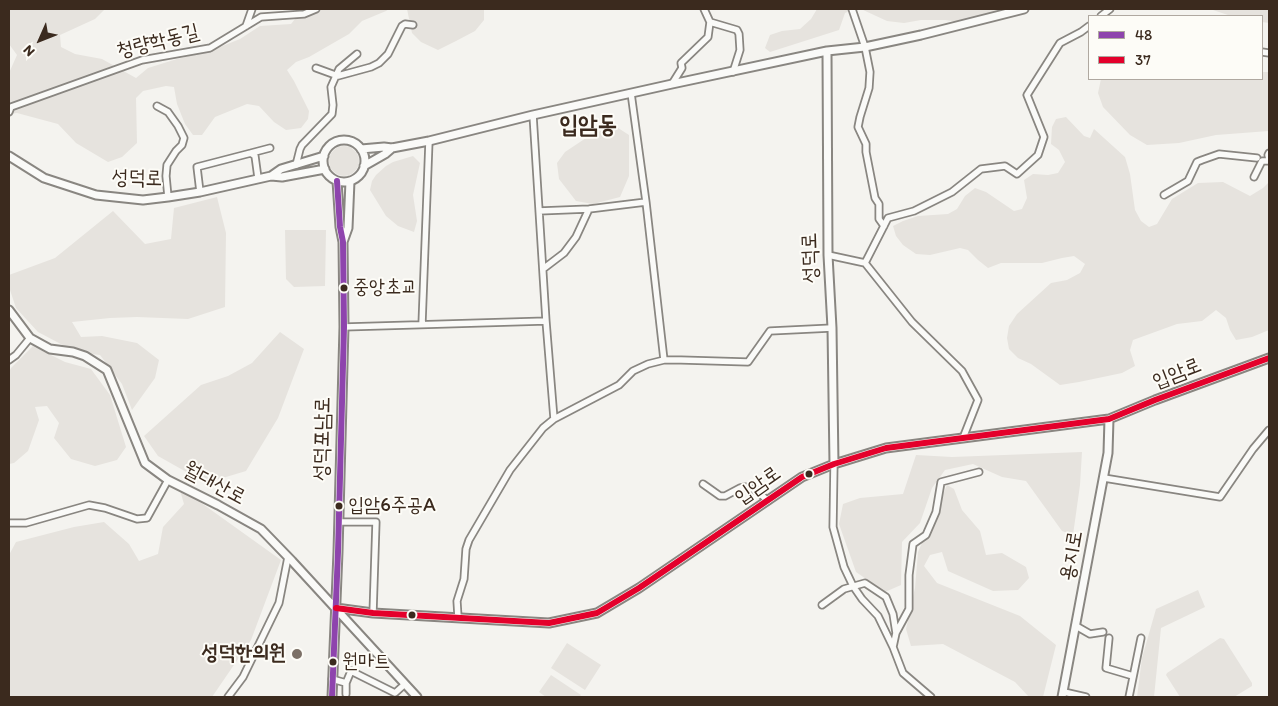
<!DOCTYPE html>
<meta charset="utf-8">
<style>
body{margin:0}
#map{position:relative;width:1278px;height:706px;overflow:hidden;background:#f4f3ef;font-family:Itim,sans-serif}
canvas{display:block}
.frame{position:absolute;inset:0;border:10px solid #3b2a1e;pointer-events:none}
.legend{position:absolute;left:1088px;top:15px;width:175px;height:65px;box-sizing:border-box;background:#fdfcf7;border:1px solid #afa8a0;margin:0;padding:6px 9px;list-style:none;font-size:15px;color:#3b2a1e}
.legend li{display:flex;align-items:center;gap:10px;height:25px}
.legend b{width:25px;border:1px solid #afa8a0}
.north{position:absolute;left:15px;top:15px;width:50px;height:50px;-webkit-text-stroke:4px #fdfcf7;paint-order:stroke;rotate:226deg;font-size:14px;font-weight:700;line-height:20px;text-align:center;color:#3b2a1e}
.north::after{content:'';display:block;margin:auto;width:18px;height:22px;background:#3b2a1e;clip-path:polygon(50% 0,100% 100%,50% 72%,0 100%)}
</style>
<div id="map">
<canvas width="1278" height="706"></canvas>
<div class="frame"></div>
<ul class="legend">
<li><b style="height:6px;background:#8e44ad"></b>48</li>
<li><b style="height:6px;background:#e4002b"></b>37</li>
</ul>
<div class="north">N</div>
</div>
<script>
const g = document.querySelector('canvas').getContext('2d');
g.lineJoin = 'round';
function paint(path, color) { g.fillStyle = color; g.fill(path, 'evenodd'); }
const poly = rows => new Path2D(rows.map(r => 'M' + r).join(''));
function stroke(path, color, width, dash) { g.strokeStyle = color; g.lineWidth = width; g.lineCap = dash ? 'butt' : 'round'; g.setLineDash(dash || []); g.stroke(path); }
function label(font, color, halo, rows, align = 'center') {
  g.font = font + ' Itim,"Poor Story",sans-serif'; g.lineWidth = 4; g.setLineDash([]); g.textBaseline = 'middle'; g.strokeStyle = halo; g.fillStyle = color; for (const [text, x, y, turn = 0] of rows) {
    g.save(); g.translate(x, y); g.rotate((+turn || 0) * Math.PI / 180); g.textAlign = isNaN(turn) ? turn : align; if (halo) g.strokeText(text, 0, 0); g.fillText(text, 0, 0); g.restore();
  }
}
paint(poly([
 [9,9,105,9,95,19,60,35,61,47,75,54,102,59,136,78,148,68,177,59,210,51,240,39,260,26,291,24,303,9,389,9,386,11,362,21,349,34,309,57,296,62,287,70,294,81,309,111,308,119,301,128,286,130,274,122,259,106,247,104,215,117,202,135,193,135,185,124,177,104,174,87,166,86,143,91,136,98,137,143,122,157,108,162,76,143,58,124,17,113,9,114,9,73,17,55,9,44],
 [407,9,484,9,484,20,475,31,456,41,438,50,421,42,412,33],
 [817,9,854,9,845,13,839,30,770,52,765,48,770,35,782,31,800,29,811,19],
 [861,9,1006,9,996,19,967,23,945,20,921,20,904,23,887,21],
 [1210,9,1269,9,1269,23,1262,22,1262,16,1231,16],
 [1262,72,1269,72,1269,131,1216,135,1179,143,1147,145,1130,135,1103,107,1098,93,1101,79,1262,79],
 [1066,117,1084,136,1090,138,1094,129,1125,157,1130,174,1135,210,1141,221,1149,227,1157,224,1172,199,1198,183,1223,182,1250,196,1263,188,1269,182,1269,330,1252,337,1236,340,1230,330,1226,318,1216,310,1202,321,1177,324,1133,340,1130,350,1135,366,1122,373,1079,382,1060,385,1031,364,1018,358,1009,349,1007,338,1009,326,1017,314,1051,283,1067,280,1080,273,1085,264,1074,256,1062,258,1042,263,1001,263,988,268,978,260,968,250,960,248,930,255,916,254,903,245,896,236,893,226,903,221,918,216,948,214,957,209,965,196,975,188,986,192,1014,211,1022,209,1027,198,1024,180,1033,174,1048,175,1058,173,1065,162,1059,150,1051,144,1052,127,1056,119],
 [615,126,629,135,629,176,620,197,593,204,576,201,559,179,557,163,565,152,592,134],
 '329 161a15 15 0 1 1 30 0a15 15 0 1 1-30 0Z',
 [413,156,420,163,413,195,417,221,414,232,398,226,386,216,370,190,372,181,376,175,386,166,393,162],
 [217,197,226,233,225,307,188,319,137,317,110,318,72,322,81,337,102,336,137,343,159,360,155,378,132,410,122,384,100,355,76,352,38,332,16,308,9,287,9,275,55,258,113,211,145,244,171,239,174,208],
 [285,230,326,230,325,286,294,287,286,279],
 [280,332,304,349,278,418,246,471,206,483,158,456,144,436,201,385,228,376,252,363],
 [33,346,65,362,91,369,110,395,126,447,117,460,95,466,71,459,54,438,59,423,47,406,35,407,39,420,28,451,14,463,9,464,9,372,11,368],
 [1082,452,1080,485,1073,535,1062,531,1026,481,1002,477,973,464,945,470,932,488,920,523,902,542,901,585,885,592,856,572,839,524,843,504,860,498,903,494,916,455,952,457],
 [947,485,954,489,962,510,980,531,986,555,1002,553,1026,567,1029,578,1018,590,993,591,948,571,942,552,930,555,924,566,937,583,1020,616,1056,645,1043,697,1029,697,1015,682,943,644,911,646,906,629,915,588,918,552],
 [179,487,281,560,251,640,212,697,9,697,9,555,16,542,74,527,104,522,129,544,139,561,158,554,163,527,184,504],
 [1198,590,1205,607,1161,628,1154,697,1137,697,1142,658,1156,609],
 [1220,638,1224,639,1252,683,1252,686,1234,697,1180,697,1166,675,1167,673],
 [567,643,601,665,585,690,551,668],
 [551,675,581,695,579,697,546,697,539,692]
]), '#e6e3de');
const minor = poly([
 [852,9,865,47,870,72,869,88,860,117,858,127,866,144,866,152,875,198,879,204,879,219,884,226],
 [1101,16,1110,9],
 [710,22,737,30,739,34,740,50,733,72],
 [246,26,252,9],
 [1262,52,1269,53],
 [316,68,338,76,371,67,379,63,388,54,402,26,405,24,413,25],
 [672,84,682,68,681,63,708,37,710,22,704,9],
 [631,93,646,202,664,360],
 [157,106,168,112,178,126,184,138,182,145,176,151,167,165,166,176,168,197],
 [9,112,11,107,142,60,210,48,261,17,304,14,316,9],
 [533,115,546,321,554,419],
 [251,153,270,148],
 [1269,153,1268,155,1269,159],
 [296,165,300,149,302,145,332,114,333,105,331,87,339,69,357,54],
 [1254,177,1262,161,1269,161],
 [200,192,197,167,251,153,255,156,258,178],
 [1164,195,1188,181,1197,162,1202,160,1219,154,1257,158],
 [539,211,589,209,646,202],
 [828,255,865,263,912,322,962,371,978,400,963,438],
 [865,263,888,218,914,211,952,192,981,169,1005,166,1017,174,1038,155,1044,137,1027,95,1060,43,1081,32,1089,26],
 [543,269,564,253,576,237,589,209],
 [422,324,429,141],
 [344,327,546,321],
 [9,360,16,355,30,338],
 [834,464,833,527,844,567,853,586,862,599,878,616,893,647],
 [1104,478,1220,497,1253,449,1269,430],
 [703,484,720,496,725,496,740,488,745,487,750,488,757,491,768,501],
 [339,522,376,522,373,613],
 [9,523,26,523,89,505,105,508,137,519,147,518,168,480],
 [822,605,844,589,865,583,886,597,893,614,896,633,893,647,903,673,931,697],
 [458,617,457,601,464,579,466,549,469,540,510,470,543,428,554,419,619,385,633,371,648,364,664,360,681,360,748,362,770,331,832,328],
 [1076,626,1090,634,1103,632],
 [896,633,909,609,909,575,913,544,926,535,936,512,941,482,979,472],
 [1109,638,1106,668,1133,676],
 [332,679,346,683],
 [1064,692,1086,697],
 [346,694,346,683,351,671,395,693,405,684],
 [228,697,243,677,279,603,288,557],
 [1129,697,1141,638]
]);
const tertiary = poly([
 [827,51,828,255,832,328,834,464],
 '323 161a21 21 0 1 1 42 0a21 21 0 1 1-42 0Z',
 [361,149,384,147,392,148,429,141,533,115,672,84,827,51,865,47,921,35,1024,9],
 [9,156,44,178,96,195,143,200,168,197,200,192,271,176,282,177,325,169],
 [364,166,385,154,392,148],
 [271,176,281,169,324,156],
 [343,242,348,228,350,181],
 [9,310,30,338,50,349,73,352,85,356,107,370,145,463,168,480,218,505,261,529,292,561,417,697],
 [336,608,373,613,549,623,597,613,639,588,802,477,834,464,886,448,1109,419,1155,400,1269,358],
 [332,697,338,552,344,327,343,242,340,227,337,181],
 [1062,697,1108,453,1109,419]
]);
stroke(minor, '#898681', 9);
stroke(tertiary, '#898681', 11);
stroke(minor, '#fafaf8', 5.5);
stroke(tertiary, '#fafaf8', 7);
stroke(poly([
 [332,697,338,552,344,327,343,242,340,227,337,181]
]), '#8e44ad', 6);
stroke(poly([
 [336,608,373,613,549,623,597,613,639,588,802,477,834,464,886,448,1109,419,1155,400,1269,358]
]), '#e4002b', 6);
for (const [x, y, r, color] of [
 [344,288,4.5,"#3b2a1e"],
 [809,474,4.5,"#3b2a1e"],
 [339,506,4.5,"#3b2a1e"],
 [412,615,4.5,"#3b2a1e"],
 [297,654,6,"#7c7067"],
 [333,662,4.5,"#3b2a1e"]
]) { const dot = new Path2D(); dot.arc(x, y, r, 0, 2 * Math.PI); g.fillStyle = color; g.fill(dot); stroke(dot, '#fdfcf7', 2); }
label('20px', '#3b2a1e', '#fdfcf7', [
 ["중앙초교",353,288],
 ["입암6주공A",348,506],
 ["원마트",342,662]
], 'left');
label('21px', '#3b2a1e', '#fdfcf7', [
 ["청량학동길",158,42,-14],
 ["성덕로",137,179,1],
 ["성덕로",811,258,-92],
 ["입암로",1177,374,-21],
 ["성덕포남로",323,439,-89],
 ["월대산로",214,484,28],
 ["입암로",758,486,-35],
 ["용지로",1072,556,-80]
]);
label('bold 21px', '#3b2a1e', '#fdfcf7', [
 ["성덕한의원",286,654]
], 'right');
label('bold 24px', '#3b2a1e', '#fdfcf7', [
 ["입암동",588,126]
]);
</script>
